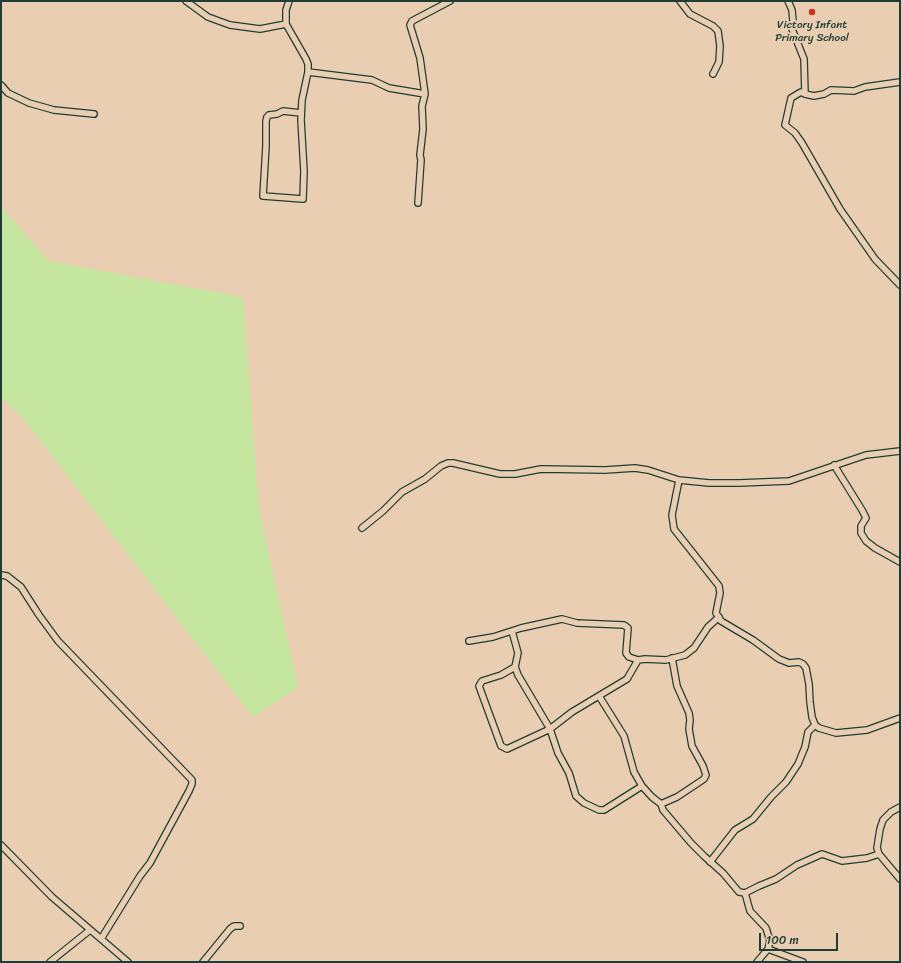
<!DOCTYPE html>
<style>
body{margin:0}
#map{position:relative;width:901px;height:963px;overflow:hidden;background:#e9ceb1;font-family:Sriracha,sans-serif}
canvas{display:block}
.frame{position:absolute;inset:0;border:2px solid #1f3d34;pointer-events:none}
.scale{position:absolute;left:759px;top:933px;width:79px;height:18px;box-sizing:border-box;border:2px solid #1f3d34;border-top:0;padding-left:5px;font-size:12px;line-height:14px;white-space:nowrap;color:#1f3d34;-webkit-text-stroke:3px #e9ceb1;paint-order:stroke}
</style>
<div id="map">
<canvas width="901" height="963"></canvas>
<div class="frame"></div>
<div class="scale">100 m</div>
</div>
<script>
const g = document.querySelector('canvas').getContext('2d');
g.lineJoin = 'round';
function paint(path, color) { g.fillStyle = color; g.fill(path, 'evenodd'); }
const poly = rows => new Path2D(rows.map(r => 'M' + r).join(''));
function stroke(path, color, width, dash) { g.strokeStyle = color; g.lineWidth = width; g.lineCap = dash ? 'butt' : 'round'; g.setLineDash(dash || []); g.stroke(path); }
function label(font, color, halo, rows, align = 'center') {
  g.font = font + ' Sriracha,sans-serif'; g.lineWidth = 4; g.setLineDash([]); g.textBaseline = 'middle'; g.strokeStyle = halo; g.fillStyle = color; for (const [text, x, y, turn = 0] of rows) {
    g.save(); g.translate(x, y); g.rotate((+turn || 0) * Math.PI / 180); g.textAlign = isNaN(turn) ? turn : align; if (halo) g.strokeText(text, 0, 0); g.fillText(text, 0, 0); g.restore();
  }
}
paint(poly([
 [1,207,49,261,243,297,259,510,298,687,253,717,23,418,1,397]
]), '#c5e69f');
const minor = poly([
 [186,1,208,17,230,25,260,29,286,24],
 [289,1,286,10,286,24,306,59,308,64,308,72,302,100,301,120,304,171,303,199,263,196,266,146,266,121,267,117,269,115,277,114,283,111,301,113],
 [680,1,690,14,713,26,718,31,720,46,719,62,713,74],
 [788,1,792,10,793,21,792,29,804,59,805,94],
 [308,72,372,80,389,88,425,94],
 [900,82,865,87,854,91,831,90,824,94,814,96,805,94,801,92,791,98,785,125,795,133,802,143,840,209,875,259,900,285],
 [1,85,8,93,29,103,54,110,94,114],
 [418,203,421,160,420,155,423,129,422,106,425,94,420,58,410,25,412,21,450,1],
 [834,465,862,510,866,518,861,526,861,533,866,541,875,548,900,562],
 [679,480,672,515,674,529,719,586,720,593,716,613,721,621,753,640,779,659,789,663,799,662,803,664,806,668,809,684,810,702,812,717,815,725],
 [362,528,383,511,402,492,425,479,441,466,448,463,453,463,500,474,515,474,541,469,605,470,635,468,648,470,679,480,709,483,739,483,789,481,866,455,900,451],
 [1,575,7,576,21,587,39,615,58,641,192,780,192,784,189,791,150,863,140,876,101,939],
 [512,631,518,653,515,667,518,675,550,729,558,753,569,773,576,796,584,803,599,810,604,810,642,786],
 [469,641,493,637,521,628,562,619,577,623,624,625,628,628,626,653,629,657,638,660],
 [515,667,501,675,482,681,479,686,501,746,507,749,550,729,572,712,627,679,638,660,645,659,666,660,685,655,694,648,708,627,719,617],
 [599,696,624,736,634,772,642,786,652,797,661,804,663,810,691,843,704,856,723,873,739,892,745,893,759,886,776,879,797,865,822,854,842,861,867,858,879,854],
 [661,804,677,797,704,779,706,775,703,766,692,746,689,729,690,720,689,713,677,686,672,658],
 [900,807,891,812,883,820,880,829,877,848,879,854,900,879],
 [1,845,52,897,128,962],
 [710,862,735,830,753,819,771,797,786,782,798,764,805,747,808,732,815,725,819,728,836,733,867,730,900,718],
 [745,893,750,911,766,928,770,941,768,949,757,962],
 [768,949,803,962],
 [50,962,90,930],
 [203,962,230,929,234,926,240,926]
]);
stroke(minor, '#1f3d34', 8);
stroke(minor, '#e9ceb1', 5.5);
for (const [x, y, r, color] of [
 [812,12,4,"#c8321e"]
]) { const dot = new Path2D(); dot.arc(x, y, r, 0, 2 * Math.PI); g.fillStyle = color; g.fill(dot); stroke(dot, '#e9ceb1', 1.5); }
label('11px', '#1f3d34', '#e9ceb1', [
 ["Victory Infant",812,25],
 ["Primary School",812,38]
]);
</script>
